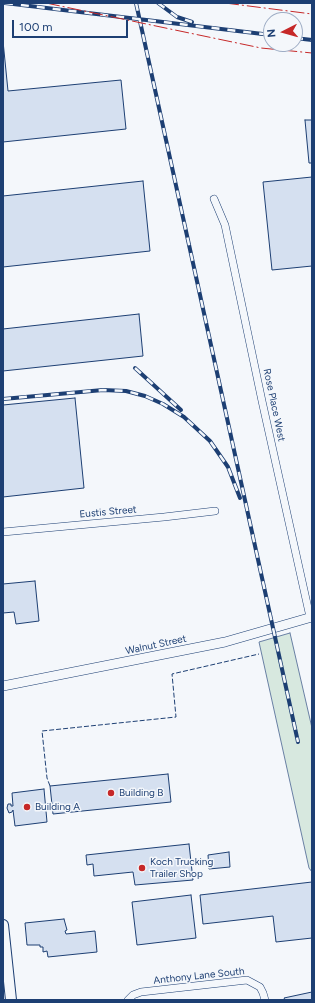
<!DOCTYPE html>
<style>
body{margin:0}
#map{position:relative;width:315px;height:1003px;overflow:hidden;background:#f4f7fb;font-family:Figtree,sans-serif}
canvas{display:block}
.frame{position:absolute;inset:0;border:4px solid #1d3f73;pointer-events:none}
.north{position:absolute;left:263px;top:12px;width:40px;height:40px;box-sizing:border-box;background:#f4f7fb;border:1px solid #9eadc5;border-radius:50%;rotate:264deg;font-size:11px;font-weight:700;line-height:16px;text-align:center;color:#1d3f73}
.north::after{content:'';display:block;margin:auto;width:14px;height:18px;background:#c62828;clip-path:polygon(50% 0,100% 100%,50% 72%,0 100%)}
.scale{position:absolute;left:12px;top:20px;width:116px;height:18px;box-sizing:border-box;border:2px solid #1d3f73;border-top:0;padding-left:5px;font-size:12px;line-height:14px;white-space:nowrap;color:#1d3f73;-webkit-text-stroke:3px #f4f7fb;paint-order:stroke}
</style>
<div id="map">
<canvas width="315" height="1003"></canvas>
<div class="frame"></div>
<div class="north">N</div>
<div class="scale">100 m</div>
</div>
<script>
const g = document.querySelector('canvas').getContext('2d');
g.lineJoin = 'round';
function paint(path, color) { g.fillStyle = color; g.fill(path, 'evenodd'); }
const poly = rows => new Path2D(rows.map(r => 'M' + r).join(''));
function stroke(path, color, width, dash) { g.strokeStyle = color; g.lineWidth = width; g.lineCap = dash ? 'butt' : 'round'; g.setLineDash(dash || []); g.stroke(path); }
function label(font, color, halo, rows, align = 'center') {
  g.font = font + ' Figtree,sans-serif'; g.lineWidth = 3; g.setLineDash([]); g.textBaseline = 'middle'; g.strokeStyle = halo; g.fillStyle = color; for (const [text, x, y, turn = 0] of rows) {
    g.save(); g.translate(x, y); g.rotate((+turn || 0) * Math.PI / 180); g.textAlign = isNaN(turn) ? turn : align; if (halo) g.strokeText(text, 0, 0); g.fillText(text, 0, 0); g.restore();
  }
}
const green = poly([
 [290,633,312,728,312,872,309,868,259,642,290,633]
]);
paint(green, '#d7e8df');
stroke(green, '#687fa3', 1);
const building = poly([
 [3,41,8,91,121,80,126,129,3,142,3,41],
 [305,120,312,120,312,163,309,163,305,120],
 [312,177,312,266,272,270,263,182,312,177],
 [143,181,150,251,3,267,3,196,143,181],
 [139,314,143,356,3,371,3,329,139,314],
 [75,398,84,488,3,497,3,405,75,398],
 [35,581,39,621,16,624,14,612,3,613,3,584,35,581],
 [168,774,171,802,53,814,50,786,168,774],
 [44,789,47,822,15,826,13,810,12,812,9,813,7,808,8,804,11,804,11,806,13,806,12,793,44,789],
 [189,844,193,880,135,885,133,872,94,876,93,864,87,865,86,855,189,844],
 [229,852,230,867,209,869,208,855,229,852],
 [312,882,312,938,276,942,273,916,203,924,200,895,312,882],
 [191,895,196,938,137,945,132,902,191,895],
 [64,919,67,930,65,931,66,934,95,931,97,952,48,957,47,951,43,952,43,947,40,947,40,945,27,945,25,923,64,919],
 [312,992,312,1000,285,1000,284,998,312,992]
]);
paint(building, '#d5e0f0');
stroke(building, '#1d3f73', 1);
const minor = poly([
 [214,199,225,225,262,401,310,617],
 [3,532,164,517,215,511],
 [128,1000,133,995,141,992,247,980,260,987,263,993,265,1000]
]);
const tertiary = poly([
 [3,686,225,642,312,617]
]);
const secondary = poly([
 [3,925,11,1000]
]);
stroke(minor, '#1d3f73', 8);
stroke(tertiary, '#1d3f73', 10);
stroke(secondary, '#1d3f73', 12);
stroke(minor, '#f4f7fb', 7);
stroke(tertiary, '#f4f7fb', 9);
stroke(secondary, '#f4f7fb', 10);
const rail = poly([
 [5,3,271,35],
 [136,3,298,742],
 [158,3,177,17,192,22],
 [295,38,312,40],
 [135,368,181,410],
 [3,399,103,390,126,391,145,396,163,404,184,417,210,441,228,467,240,498]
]);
stroke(rail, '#1d3f73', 4);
stroke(rail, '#f4f7fb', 2.5, [8]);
stroke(poly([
 [50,786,47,778,42,731,176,717,172,674,259,654]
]), '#1d3f73', 1, [5, 2]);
stroke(poly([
 [46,3,261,48,312,53],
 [225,3,312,14]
]), '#c62828', 1, [14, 3, 2, 3]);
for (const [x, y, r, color] of [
 [111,793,4,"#c62828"],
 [27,807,4,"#c62828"],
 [142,868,4,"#c62828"]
]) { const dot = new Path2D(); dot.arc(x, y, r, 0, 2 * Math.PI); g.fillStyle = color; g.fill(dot); stroke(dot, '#f4f7fb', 1.5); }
label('10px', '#1d3f73', '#f4f7fb', [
 ["Rose Place West",274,405,78],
 ["Eustis Street",108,512,-5],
 ["Walnut Street",156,645,-12],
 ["Anthony Lane South",199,976,-6]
]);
label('10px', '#1d3f73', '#f4f7fb', [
 ["Building B",119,793],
 ["Building A",35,807],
 ["Koch Trucking",150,862],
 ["Trailer Shop",150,874]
], 'left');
</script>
